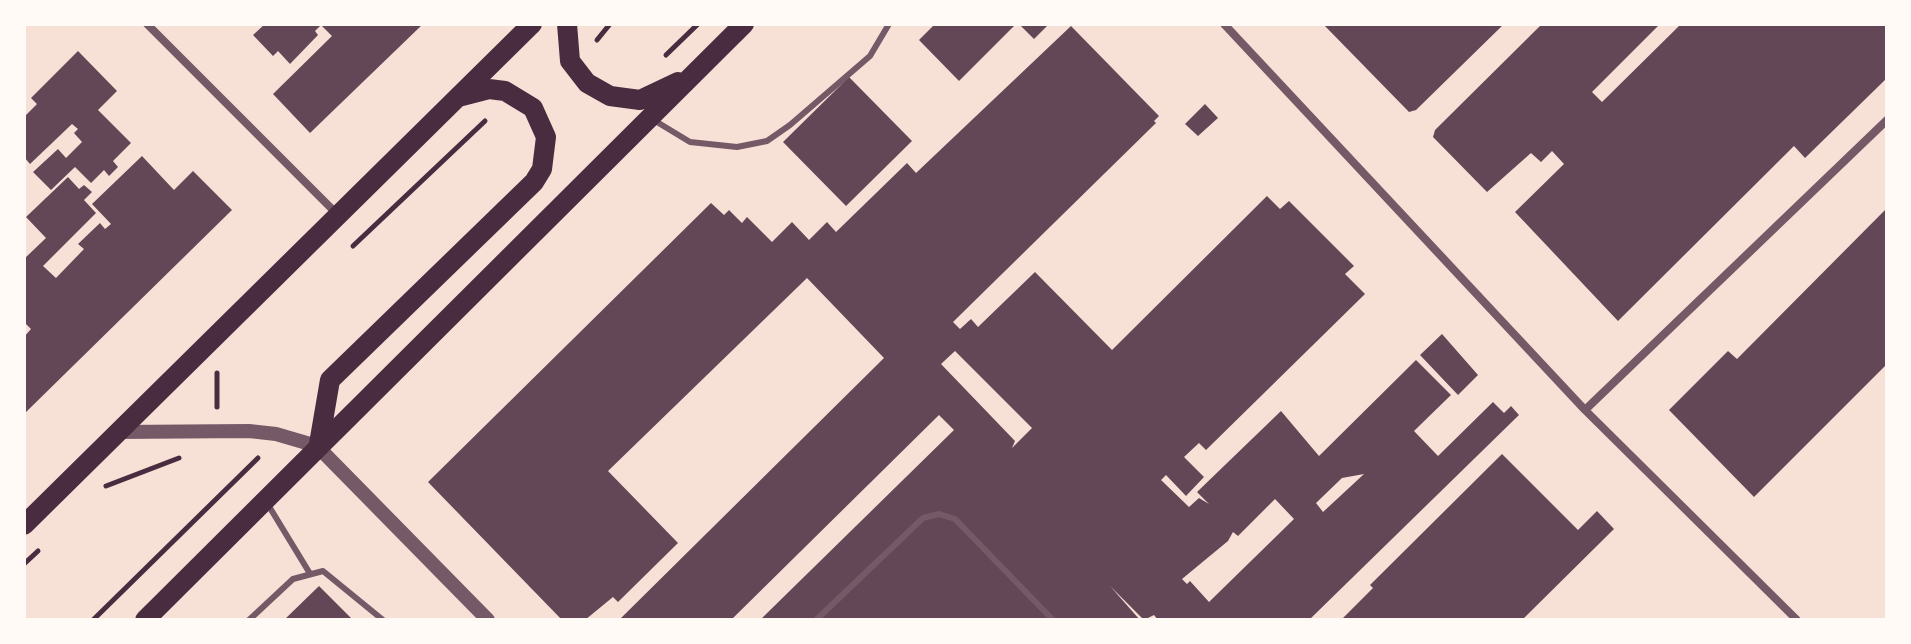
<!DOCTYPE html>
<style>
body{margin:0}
#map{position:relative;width:1911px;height:644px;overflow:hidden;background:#f7e1d7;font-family:"Exo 2",sans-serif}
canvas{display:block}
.frame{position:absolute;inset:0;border:26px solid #fffaf5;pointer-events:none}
</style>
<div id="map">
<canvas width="1911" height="644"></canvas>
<div class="frame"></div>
</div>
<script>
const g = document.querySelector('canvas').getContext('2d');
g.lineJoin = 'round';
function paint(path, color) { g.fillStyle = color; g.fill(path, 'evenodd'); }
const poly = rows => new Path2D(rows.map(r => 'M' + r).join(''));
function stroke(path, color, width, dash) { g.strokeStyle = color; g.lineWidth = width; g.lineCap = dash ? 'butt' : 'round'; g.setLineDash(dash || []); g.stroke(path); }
paint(poly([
 [265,24,423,24,310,133,273,94,332,36,321,25,315,31,318,35,290,64,278,51,273,56,253,35],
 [935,24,1016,24,959,81,919,40],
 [1019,24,1049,24,1034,39],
 [1323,24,1504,24,1416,110,1409,112],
 [1542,24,1660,24,1592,92,1602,102,1679,26,1677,24,1887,24,1887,78,1805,158,1794,146,1618,321,1515,212,1564,164,1552,151,1541,162,1531,153,1487,192,1433,137,1435,130],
 [1071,26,1159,116,1154,121,1156,123,953,322,960,329,971,319,978,327,1035,272,1112,350,1267,196,1280,209,1289,201,1354,266,1345,274,1365,294,1206,450,1199,443,1184,457,1204,477,1186,496,1166,475,1161,480,1189,507,1199,498,1209,504,1197,492,1281,411,1319,456,1416,360,1451,395,1414,431,1438,456,1493,402,1504,413,1511,406,1519,415,1309,620,1158,620,1154,615,1144,620,1110,586,1140,620,760,620,954,430,939,415,731,620,619,620,884,358,807,278,608,471,678,543,618,602,613,597,585,620,562,620,428,482,711,203,724,215,729,210,742,223,747,217,772,242,792,222,809,240,827,222,836,232,907,163,916,173],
 [955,351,1032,428,1012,448,1015,441,941,364],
 [1364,474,1323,512,1316,503,1342,478],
 [1275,499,1294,519,1209,602,1190,581,1187,584,1182,579,1228,541,1233,532,1238,536],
 [78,51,117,91,98,110,131,143,113,161,118,167,109,176,104,170,91,183,75,167,51,190,33,172,58,149,66,158,82,142,74,133,78,129,72,124,30,164,24,157,24,117,37,104,31,98],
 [849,77,912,141,846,206,783,142],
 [1205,104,1218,118,1198,136,1185,124],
 [142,156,174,190,193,171,232,210,24,414,24,337,31,329,24,322,24,259,46,238,26,217,68,177,79,189,84,185,92,192,84,200,96,213,43,266,56,278,84,249,78,244,100,223,105,229,111,224,92,204],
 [1887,208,1887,364,1754,497,1669,410,1728,351,1737,359],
 [1442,334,1478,375,1458,395,1420,355],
 [1502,454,1578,530,1597,511,1614,529,1522,620,1341,620,1373,588,1370,585],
 [319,586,353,620,284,620]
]), '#644757');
stroke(poly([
 [597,40,610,24],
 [666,55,698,24],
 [353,246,485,121],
 [217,407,217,373],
 [106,486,179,458],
 [24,564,38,551],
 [93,620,258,458]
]), '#4a2c40', 5);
stroke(poly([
 [652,119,690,142,737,147,767,141,790,125,870,56,889,24],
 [267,503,309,572],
 [249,620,293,579,323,571,383,620],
 [816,620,923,518,939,514,955,519,1053,620]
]), '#755966', 6);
stroke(poly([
 [147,24,338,215],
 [1224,24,1585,410,1797,620],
 [1585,410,1887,120]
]), '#755966', 8);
stroke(poly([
 [118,432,249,431,276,434,317,446,488,620]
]), '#755966', 14);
stroke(poly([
 [567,24,570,61,587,83,610,96,640,100,678,82],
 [319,444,330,380,534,182,542,169,546,137,533,108,505,91,489,89,462,96],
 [24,525,532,24],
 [145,620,744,24]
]), '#4a2c40', 20);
</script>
